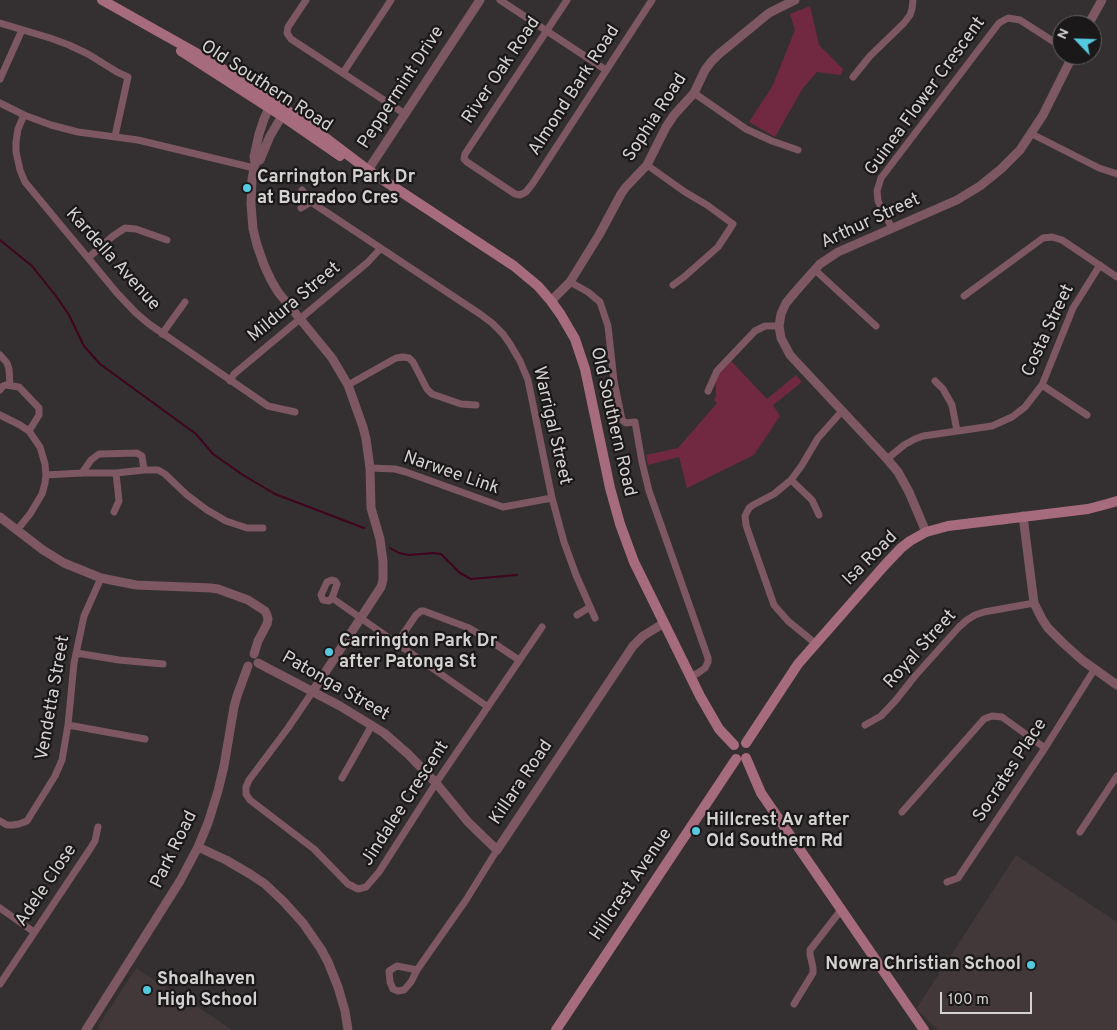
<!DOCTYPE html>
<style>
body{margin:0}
#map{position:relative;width:1117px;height:1030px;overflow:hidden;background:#342f30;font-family:Overpass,sans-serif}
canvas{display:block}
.north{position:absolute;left:1052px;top:15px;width:50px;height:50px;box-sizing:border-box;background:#1a1818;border:1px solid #646262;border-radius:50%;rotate:294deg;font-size:14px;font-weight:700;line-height:20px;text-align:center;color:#d4d1d1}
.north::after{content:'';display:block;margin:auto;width:18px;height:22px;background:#55cadf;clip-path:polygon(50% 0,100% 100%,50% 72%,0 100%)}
.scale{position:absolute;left:940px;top:992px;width:92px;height:22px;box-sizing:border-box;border:2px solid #d4d1d1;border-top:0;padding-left:6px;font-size:15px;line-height:18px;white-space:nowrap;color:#d4d1d1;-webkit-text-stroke:4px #1a1818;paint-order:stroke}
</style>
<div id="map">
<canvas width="1117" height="1030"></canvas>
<div class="north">N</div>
<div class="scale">100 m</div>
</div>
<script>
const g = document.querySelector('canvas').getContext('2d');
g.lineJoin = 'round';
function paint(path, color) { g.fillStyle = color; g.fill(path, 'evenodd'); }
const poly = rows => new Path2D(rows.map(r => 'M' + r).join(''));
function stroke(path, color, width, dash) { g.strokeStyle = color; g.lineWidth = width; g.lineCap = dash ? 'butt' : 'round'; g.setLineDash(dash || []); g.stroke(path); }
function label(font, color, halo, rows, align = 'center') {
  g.font = font + ' Overpass,sans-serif'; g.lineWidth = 4.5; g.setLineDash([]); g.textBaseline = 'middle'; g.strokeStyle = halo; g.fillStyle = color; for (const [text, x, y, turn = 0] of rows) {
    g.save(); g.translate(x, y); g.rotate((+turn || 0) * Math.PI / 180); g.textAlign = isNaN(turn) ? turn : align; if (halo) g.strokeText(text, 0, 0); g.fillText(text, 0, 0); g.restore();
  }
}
paint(poly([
 [1016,855,1117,922,1117,1030,938,1030,916,1009],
 [136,968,207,1013,232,1030,98,1030,99,1025]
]), '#423739');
paint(poly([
 [810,6,819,45,843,69,841,75,817,72,803,88,775,137,749,122,772,87,795,30,790,14],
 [731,361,767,399,796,375,802,382,773,405,780,416,754,455,687,488,679,457,648,465,646,455,678,448,717,403,714,400,716,396,716,381,717,376]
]), '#712942');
stroke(poly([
 [0,240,32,266,56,296,69,315,84,346,100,364,196,434,213,454,243,475,275,494,364,528],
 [390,548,399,553,409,555,433,553,441,554,460,573,471,579,517,575]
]), '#40041e', 2);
stroke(poly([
 [306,0,288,27,287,33,291,39,405,114],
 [500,0,606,70],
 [567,0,465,154,464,159,467,162,515,194,520,195,526,192,533,183,652,0],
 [0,23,50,38,69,45,88,54,117,72,128,77,115,136],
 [343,73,391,0],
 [853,77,870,56,904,23,910,15,912,9,913,0],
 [0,79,22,30],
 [694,93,746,129,772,141,798,150],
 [0,103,24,115,51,125,78,132,138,140,254,168],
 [24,115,18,129,16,142,16,152,20,170,25,182,117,293,136,313,149,324,268,406,295,412],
 [1032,134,1099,168,1117,174],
 [647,165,685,192,707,205,733,224,718,247,684,277,673,285],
 [302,190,311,202,480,314,492,323,503,334,510,344,520,361,528,380,552,498,564,542,576,575,595,618],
 [301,208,311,202],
 [892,228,878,201,877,191,881,178,999,23,1008,18,1020,20,1062,47],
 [88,258,113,236,125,228,136,229,167,240],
 [815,270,876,326],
 [570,282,588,292,600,302,608,326,614,381,622,420,626,423,635,422,642,462,649,491,708,658,708,662,705,668,698,673,690,677],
 [964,296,1043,238,1052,237,1062,240,1117,277],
 [162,334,185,302],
 [0,355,7,363,9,369,10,385],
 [230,381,234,374,368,262,380,249],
 [935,381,943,389,952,405,957,431],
 [348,385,396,358,403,357,409,358,413,362,427,389,432,394,461,404,476,405],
 [1042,385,1087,415],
 [0,390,3,386,6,385,19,387,39,408,39,415,29,431],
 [708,391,717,371,755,331,765,326,779,326],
 [0,415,20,425,29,431,40,447,45,464,46,475,45,483,42,494,30,514,17,530],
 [887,459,904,445,915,439,923,436,992,426,1012,417,1025,407,1042,385,1073,308,1100,265],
 [370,468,395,469,406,472,503,507,552,498],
 [82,473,91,460,99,454,137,453,142,456,144,470],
 [46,475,82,473,116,473,144,470,158,470,165,474,187,495,207,510,226,521,247,528,263,528],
 [791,480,812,500,819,515],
 [114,512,119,501,116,473],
 [332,598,337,584,335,581,332,580,327,582,321,595,323,600,329,601,332,598,488,707],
 [577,615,590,607],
 [397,643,416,615,421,611,424,611,469,628,486,638,519,660],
 [815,643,788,621,774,605,749,534,746,525,745,516,749,508,753,505,774,494,791,480,802,465,818,438,842,411],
 [76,653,119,660,163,664],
 [313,691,288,728,249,780,246,787,246,794,250,800,314,849,348,884,358,889,366,887,379,872,436,783,542,627],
 [68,725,145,739],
 [865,725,881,716,896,700,915,676,959,627,967,620,975,615,984,612,1034,603],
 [342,778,372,725],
 [902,812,984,719,992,716,1002,717,1045,748],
 [0,821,7,825,13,825,19,824,27,821,55,776,62,760,68,725,74,663,84,616,101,578],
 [1080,832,1117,776],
 [947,882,958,878,1045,748,1094,670],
 [0,908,34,932],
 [417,970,411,982,404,990,398,991,393,989,390,982,389,971,397,966,417,970,466,900,497,850],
 [0,984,90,849,95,841,98,827],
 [794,1004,813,973,813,968,810,954,810,950,841,910]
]), '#7d5762', 7);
stroke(poly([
 [1088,25,1102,0],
 [255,163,260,160,270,136,282,116,277,104,269,108,264,119,259,134,254,157,255,163,252,179,251,204,253,229,257,245,264,265,271,280,278,292,332,358,348,385,363,427,366,439,370,468,371,508,380,539,383,562,383,580,381,587,313,691],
 [368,170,480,0],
 [551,301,570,282,599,235,621,194,626,187,647,165,666,127,674,115,694,93,705,70,711,62,719,54,769,13,795,0],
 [1023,516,1034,603,1042,619,1048,628,1063,643,1082,660,1117,685],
 [0,517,43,550,64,563,101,578,136,585,211,588,218,589,248,600,265,611,267,615,268,619,267,624,258,641,254,654],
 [926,532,909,492,898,472,887,459,790,355,781,338,779,326,781,314,786,303,796,291,820,264,838,252,957,200,980,186,1001,169,1020,150,1043,115,1073,55],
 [258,663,340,706,384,733,408,754,436,783,468,822,497,850,633,646,643,636,664,623],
 [198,847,226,860,250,874,265,884,284,902,303,923,321,949,328,962,338,987,345,1011,348,1030],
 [86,1030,180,881,198,847,208,823,218,791,224,766,234,707,237,696,248,666]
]), '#7d5762', 9);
stroke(poly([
 [102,0,207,59,302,120,368,170,514,266,538,286,551,301,561,315,575,339,585,369,610,488,620,524,634,562,700,696,719,729,734,745],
 [181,51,282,116,340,156],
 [746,743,798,664,884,566,901,548,910,541,926,532,948,526,1088,509,1107,504,1117,501],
 [746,758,761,793,924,1030],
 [556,1030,736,759]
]), '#a66c7d', 10);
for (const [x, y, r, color] of [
 [247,188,5,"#55cadf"],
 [329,652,5,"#55cadf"],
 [696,831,5,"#55cadf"],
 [1031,965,5,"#55cadf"],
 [147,990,5,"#55cadf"]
]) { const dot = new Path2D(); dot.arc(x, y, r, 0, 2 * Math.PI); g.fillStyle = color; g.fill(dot); stroke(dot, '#1a1818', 2); }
label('18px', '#d4d1d1', '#1a1818', [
 ["River Oak Road",502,71,-56],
 ["Old Southern Road",266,87,33],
 ["Peppermint Drive",402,88,-57],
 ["Almond Bark Road",575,91,-57],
 ["Guinea Flower Crescent",926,97,-54],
 ["Sophia Road",656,118,-57],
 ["Arthur Street",871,222,-25],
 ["Kardella Avenue",112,260,48],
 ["Mildura Street",295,303,-40],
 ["Costa Street",1049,331,-65],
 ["Old Southern Road",612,422,77],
 ["Warrigal Street",551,426,77],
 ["Narwee Link",451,474,19],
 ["Isa Road",871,559,-45],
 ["Royal Street",921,650,-48],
 ["Patonga Street",335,687,30],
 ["Vendetta Street",54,698,-80],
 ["Socrates Place",1011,771,-57],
 ["Killara Road",522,783,-56],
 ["Jindalee Crescent",406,804,-57],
 ["Park Road",175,850,-64],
 ["Hillcrest Avenue",632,885,-56],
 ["Adele Close",47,886,-56]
]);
label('bold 18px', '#d4d1d1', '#1a1818', [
 ["Carrington Park Dr",257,178],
 ["at Burradoo Cres",257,199],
 ["Carrington Park Dr",339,642],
 ["after Patonga St",339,663],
 ["Hillcrest Av after",706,821],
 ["Old Southern Rd",706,842],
 ["Nowra Christian School",1021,965,"right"],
 ["Shoalhaven",157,980],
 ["High School",157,1001]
], 'left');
</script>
